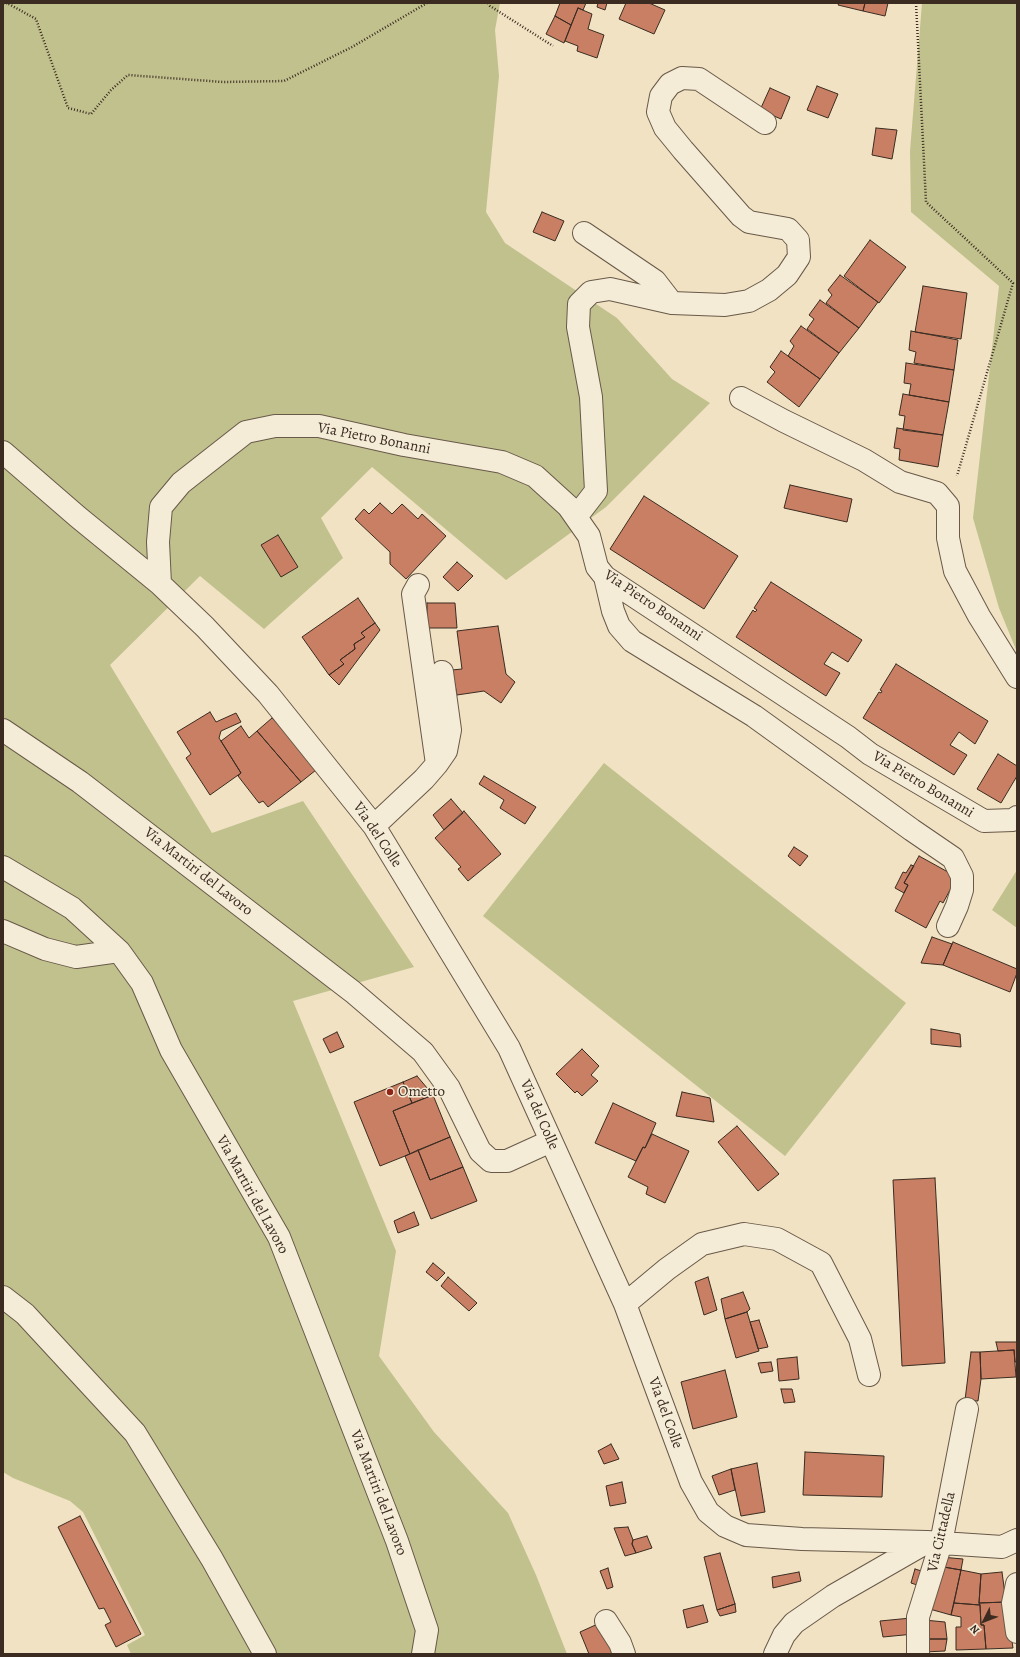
<!DOCTYPE html>
<style>
body{margin:0}
#map{position:relative;width:1020px;height:1657px;overflow:hidden;background:#f0e2c2;font-family:Alegreya,serif}
canvas{display:block}
.frame{position:absolute;inset:0;border:4px solid #3b2b21;pointer-events:none}
.north{position:absolute;left:964px;top:1601px;width:40px;height:40px;-webkit-text-stroke:3px #f5ecd7;paint-order:stroke;rotate:228deg;font-size:11px;font-weight:700;line-height:16px;text-align:center;color:#3b2b21}
.north::after{content:'';display:block;margin:auto;width:14px;height:18px;background:#3b2b21;clip-path:polygon(50% 0,100% 100%,50% 72%,0 100%)}
</style>
<div id="map">
<canvas width="1020" height="1657"></canvas>
<div class="frame"></div>
<div class="north">N</div>
</div>
<script>
const g = document.querySelector('canvas').getContext('2d');
g.lineJoin = 'round';
function paint(path, color) { g.fillStyle = color; g.fill(path, 'evenodd'); }
const poly = rows => new Path2D(rows.map(r => 'M' + r).join(''));
function stroke(path, color, width, dash) { g.strokeStyle = color; g.lineWidth = width; g.lineCap = dash ? 'butt' : 'round'; g.setLineDash(dash || []); g.stroke(path); }
function label(font, color, halo, rows, align = 'center') {
  g.font = font + ' Alegreya,serif'; g.lineWidth = 3; g.setLineDash([]); g.textBaseline = 'middle'; g.strokeStyle = halo; g.fillStyle = color; for (const [text, x, y, turn = 0] of rows) {
    g.save(); g.translate(x, y); g.rotate((+turn || 0) * Math.PI / 180); g.textAlign = isNaN(turn) ? turn : align; if (halo) g.strokeText(text, 0, 0); g.fillText(text, 0, 0); g.restore();
  }
}
paint(poly([
 [3,3,500,3,495,30,499,76,486,212,505,243,617,318,672,379,710,403,606,507,506,580,372,467,321,518,343,558,264,629,200,576,110,665,212,833,303,801,414,967,293,1001,396,1251,379,1356,434,1432,508,1513,536,1575,567,1654,131,1654,127,1645,145,1635,83,1512,70,1501,13,1478,3,1472],
 [922,3,1017,3,1017,652,999,608,973,518,999,286,911,212,910,151],
 [604,763,906,1003,785,1156,483,916],
 [1017,870,1017,928,992,910]
]), '#c1c18e');
const building = poly([
 [560,3,586,3,583,10,578,8,571,25,555,16,560,3],
 [598,3,607,3,605,10,597,7,598,3],
 [626,3,649,3,665,10,654,34,619,19,626,3],
 [839,3,865,3,863,11,838,5,839,3],
 [865,3,888,3,885,16,863,11,865,3],
 [578,8,592,14,588,29,604,35,597,58,577,51,578,46,565,41,578,8],
 [555,16,571,25,564,43,546,34,555,16],
 [817,86,838,94,828,118,807,110,817,86],
 [770,88,790,97,781,119,760,110,770,88],
 [876,128,897,130,892,159,872,155,876,128],
 [542,212,564,221,555,241,533,232,542,212],
 [870,240,906,267,879,303,844,276,870,240],
 [840,275,878,302,859,328,826,303,832,295,828,290,840,275],
 [923,286,967,293,961,339,915,332,923,286],
 [820,300,859,328,839,353,807,329,814,319,809,315,820,300],
 [801,326,839,353,820,379,788,356,794,346,790,341,801,326],
 [911,331,958,340,954,370,914,363,916,352,909,350,911,331],
 [781,351,820,379,799,407,767,382,775,372,770,367,781,351],
 [906,363,954,370,949,402,909,395,911,384,904,383,906,363],
 [903,394,949,402,943,435,903,430,905,416,899,415,903,394],
 [897,428,943,435,938,467,899,460,900,449,894,448,897,428],
 [790,485,852,499,847,522,784,508,790,485],
 [644,496,738,556,704,609,610,549,644,496],
 [380,503,392,514,402,504,418,519,422,514,446,536,406,579,390,564,390,552,355,519,364,509,369,514,380,503],
 [278,535,298,567,281,577,261,545,278,535],
 [457,562,473,576,458,591,443,577,457,562],
 [771,582,862,640,848,662,832,652,824,664,840,673,826,696,736,637,753,610,755,612,757,610,754,608,771,582],
 [358,598,375,623,361,633,365,637,354,644,355,649,340,660,344,664,329,675,302,637,358,598],
 [427,603,455,603,457,628,427,628,427,603],
 [375,623,380,630,339,685,329,675,344,664,340,660,355,649,354,644,365,637,361,633,375,623],
 [498,626,506,674,515,682,501,703,484,691,457,695,452,670,462,669,457,631,498,626],
 [896,664,988,721,975,744,959,732,950,745,967,755,954,775,863,718,879,692,881,693,882,691,880,690,896,664],
 [210,712,216,722,236,713,241,722,221,731,219,738,241,773,210,795,186,758,191,754,177,732,210,712],
 [272,718,297,744,316,770,301,782,257,731,272,718],
 [241,726,249,738,257,731,301,782,268,807,263,801,259,803,238,776,241,773,221,741,241,726],
 [998,754,1017,766,1017,776,1001,803,977,789,998,754],
 [484,776,536,807,525,824,500,808,504,800,479,784,484,776],
 [451,799,463,813,444,830,433,815,451,799],
 [464,811,501,854,468,881,458,869,461,867,435,838,464,811],
 [794,847,808,856,800,866,788,856,794,847],
 [919,856,957,877,943,903,940,901,926,928,895,911,908,885,904,883,919,856],
 [911,865,914,866,904,883,908,885,904,893,895,888,903,872,906,873,911,865],
 [932,937,952,944,943,965,921,963,932,937],
 [953,942,1017,969,1017,973,1010,992,943,965,953,942],
 [931,1029,960,1034,961,1047,931,1044,931,1029],
 [337,1032,344,1047,330,1053,323,1039,337,1032],
 [582,1049,599,1066,591,1075,598,1081,582,1096,577,1091,575,1093,556,1074,582,1049],
 [417,1076,433,1095,412,1103,403,1082,417,1076],
 [403,1082,412,1103,393,1111,410,1154,380,1166,354,1102,403,1082],
 [682,1092,710,1098,714,1122,676,1116,682,1092],
 [433,1095,450,1137,410,1154,393,1111,433,1095],
 [613,1103,656,1123,645,1148,643,1147,636,1161,595,1143,613,1103],
 [737,1126,779,1174,758,1191,718,1142,737,1126],
 [652,1134,689,1151,665,1203,646,1194,648,1187,628,1177,643,1147,645,1148,652,1134],
 [450,1137,463,1167,430,1180,418,1150,450,1137],
 [418,1150,430,1180,463,1167,477,1201,431,1219,405,1156,418,1150],
 [935,1178,945,1363,902,1366,893,1180,935,1178],
 [414,1212,419,1225,398,1233,394,1221,414,1212],
 [433,1263,445,1273,437,1281,426,1272,433,1263],
 [448,1277,477,1303,469,1311,441,1286,448,1277],
 [708,1277,717,1310,704,1315,695,1282,708,1277],
 [743,1292,750,1309,747,1312,725,1319,721,1299,743,1292],
 [747,1312,759,1351,736,1358,725,1319,747,1312],
 [759,1320,768,1347,758,1349,750,1322,759,1320],
 [996,1342,1017,1342,1017,1362,1015,1362,1014,1350,998,1351,996,1342],
 [1014,1350,1016,1377,981,1379,980,1352,1014,1350],
 [971,1352,980,1352,981,1379,978,1401,965,1400,971,1352],
 [797,1357,799,1379,779,1381,777,1359,797,1357],
 [771,1362,773,1371,761,1373,758,1363,771,1362],
 [725,1370,737,1417,693,1429,681,1382,725,1370],
 [781,1389,792,1389,795,1402,784,1403,781,1389],
 [611,1444,619,1459,604,1464,598,1451,611,1444],
 [805,1452,884,1456,882,1497,803,1495,805,1452],
 [757,1463,765,1512,741,1516,731,1469,757,1463],
 [731,1469,735,1490,719,1495,712,1476,731,1469],
 [622,1482,626,1503,610,1506,606,1486,622,1482],
 [80,1516,141,1634,116,1647,105,1625,111,1622,104,1608,99,1609,58,1527,80,1516],
 [628,1527,633,1540,632,1544,636,1553,625,1556,614,1528,628,1527],
 [647,1536,652,1548,636,1553,632,1544,633,1540,647,1536],
 [720,1553,735,1604,717,1610,704,1557,720,1553],
 [941,1557,963,1559,961,1570,938,1566,941,1557],
 [938,1566,961,1570,951,1615,926,1608,938,1566],
 [608,1568,613,1587,607,1589,600,1571,608,1568],
 [915,1569,928,1573,923,1587,911,1583,915,1569],
 [961,1570,981,1574,979,1603,980,1605,954,1603,961,1570],
 [799,1572,801,1581,773,1588,772,1577,799,1572],
 [1002,1572,1006,1602,979,1603,981,1574,1002,1572],
 [1006,1602,1013,1648,986,1649,984,1625,981,1625,980,1605,979,1603,1006,1602],
 [954,1603,980,1605,981,1625,984,1625,986,1649,956,1650,956,1627,961,1627,961,1617,951,1615,954,1603],
 [735,1604,736,1612,720,1616,717,1610,735,1604],
 [703,1605,708,1622,687,1628,683,1610,703,1605],
 [911,1618,914,1634,883,1637,880,1621,911,1618],
 [924,1620,945,1622,947,1639,924,1639,924,1620],
 [600,1623,619,1654,589,1654,580,1632,600,1623],
 [924,1639,947,1639,945,1651,924,1652,924,1639]
]);
paint(building, '#c87f63');
stroke(building, '#3b2b21', 1);
const minor = poly([
 [584,233,655,281,672,303],
 [741,398,784,421,864,460,900,482,937,493,948,506,948,538,955,571,979,616,1017,677],
 [3,452,78,517,160,584,205,627,268,694,374,826,509,1048,625,1304,691,1482,708,1512,725,1526,746,1535,802,1539,927,1542,1002,1547,1017,1540],
 [576,517,596,491,591,397,578,327,579,304,591,292,610,289,672,303,725,305,749,301,769,290,787,275,799,257,798,240,788,229,749,222,741,216,683,150,665,128,658,112,661,96,670,84,682,78,699,79,765,123],
 [605,577,613,611,619,626,632,641,754,716,912,830,953,858,962,876,962,890,957,906,948,926],
 [160,584,158,542,161,507,181,483,246,432,275,426,319,426,404,445,502,462,535,476,568,506,589,536,597,567,605,577,848,737,870,754,984,821,1013,820,1017,817],
 [418,585,413,594,437,764],
 [3,730,80,782,353,992,423,1052,449,1088,480,1151,491,1161,507,1161,551,1141],
 [374,826,424,779,437,764,446,751,450,730,442,672],
 [3,867,72,908,119,951,142,983,171,1050,279,1237,397,1541,427,1630,423,1654],
 [3,931,45,949,76,957,119,951],
 [3,1297,25,1314,135,1433,212,1559,265,1654],
 [625,1304,667,1269,702,1244,744,1234,777,1239,821,1263,860,1339,869,1375],
 [1017,1584,1013,1603,1017,1632],
 [606,1621,620,1643,624,1654],
 [775,1654,784,1635,794,1623,833,1596,927,1542],
 [918,1654,918,1617,941,1543,967,1409]
]);
stroke(minor, '#685949', 24);
stroke(poly([
 [488,3,490,6,553,46],
 [916,3,926,202,1013,283,957,476],
 [3,4,7,3,36,19,68,108,91,114,111,90,128,75,223,82,284,81,352,47,427,3]
]), '#3b2b21', 2.5, [1, 2]);
stroke(minor, '#f5ecd7', 22);
for (const [x, y, r, color] of [
 [390,1092,4,"#8f2418"]
]) { const dot = new Path2D(); dot.arc(x, y, r, 0, 2 * Math.PI); g.fillStyle = color; g.fill(dot); stroke(dot, '#f5ecd7', 1.5); }
label('15px', '#3b2b21', '#f5ecd7', [
 ["Via Pietro Bonanni",374,439,11],
 ["Via Pietro Bonanni",653,606,34],
 ["Via Pietro Bonanni",923,785,31],
 ["Via del Colle",377,835,56],
 ["Via Martiri del Lavoro",198,872,38],
 ["Via del Colle",539,1115,66],
 ["Via Martiri del Lavoro",252,1195,61],
 ["Via del Colle",665,1413,70],
 ["Via Martiri del Lavoro",378,1493,69],
 ["Via Cittadella",942,1532,-77]
]);
label('15px', '#3b2b21', '#f5ecd7', [
 ["Ometto",398,1092]
], 'left');
</script>
